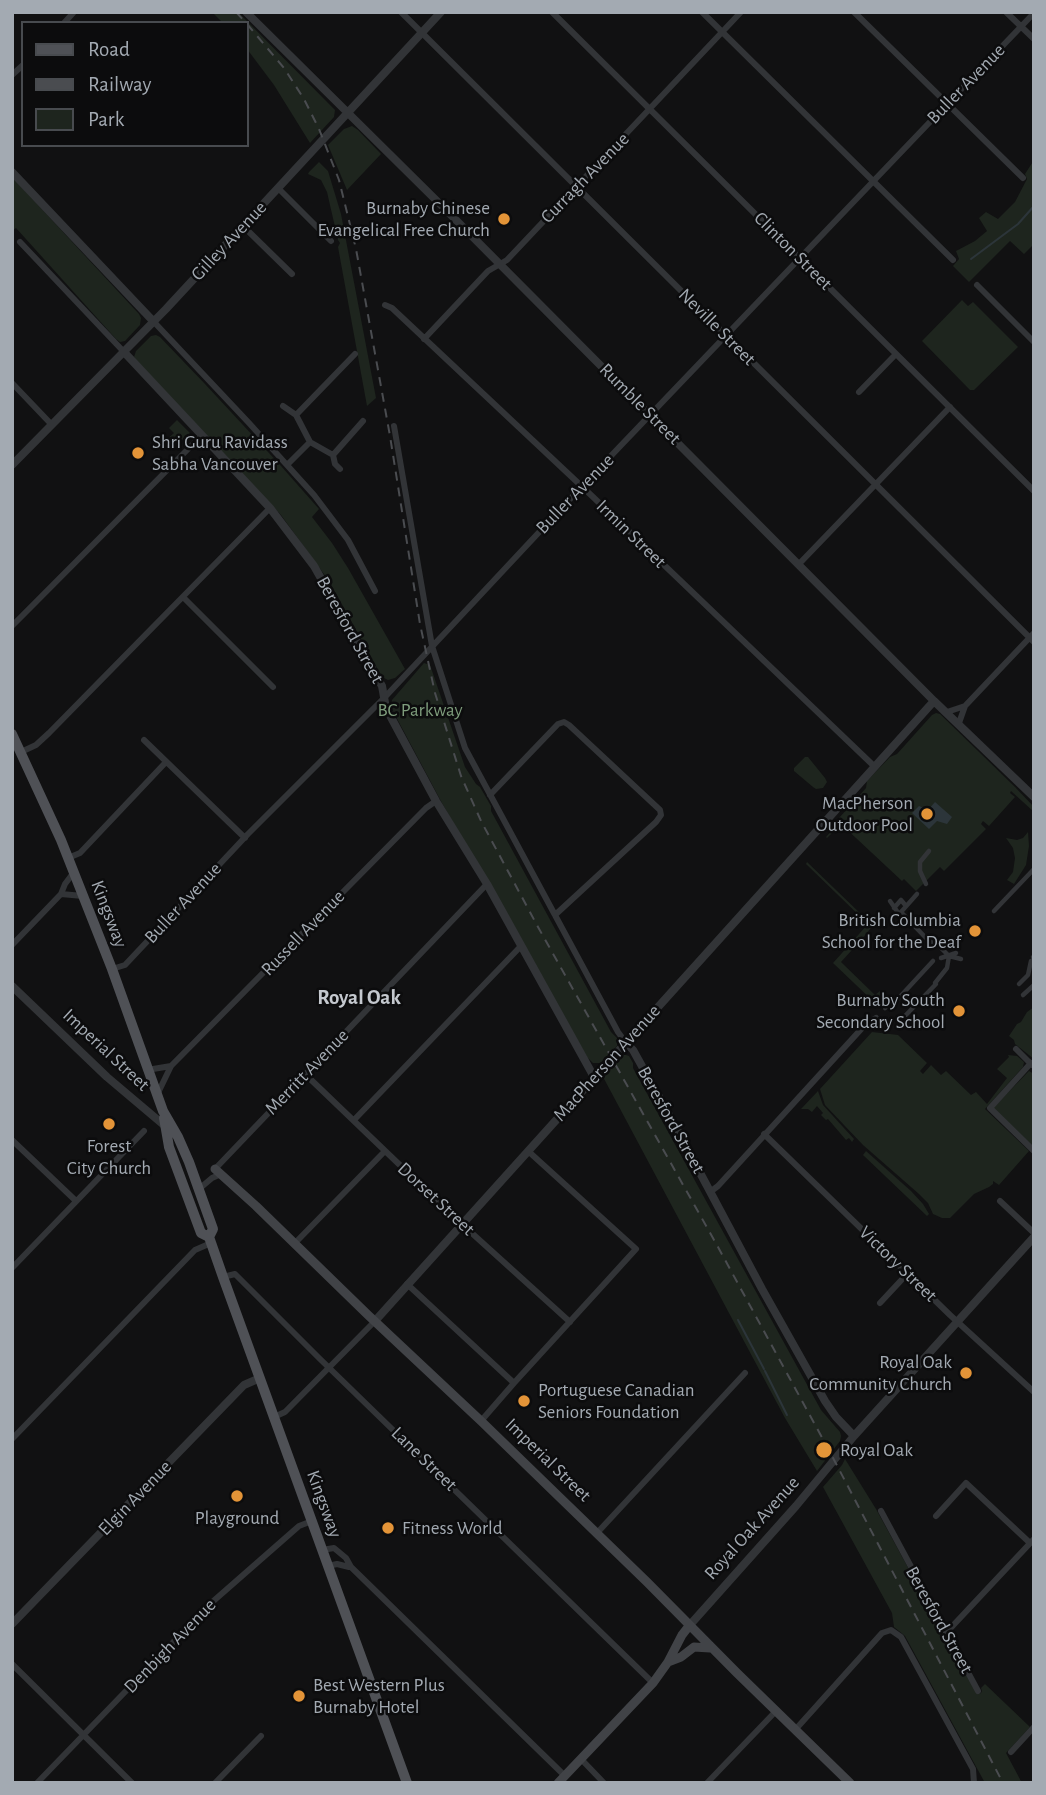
<!DOCTYPE html>
<style>
body{margin:0}
#map{position:relative;width:1046px;height:1795px;overflow:hidden;background:#111112;font-family:"Alegreya Sans",sans-serif}
canvas{display:block}
.frame{position:absolute;inset:0;border:14px solid #a3aab2;pointer-events:none}
.legend{position:absolute;left:21px;top:21px;width:228px;height:126px;box-sizing:border-box;background:#0c0c0d;border:2px solid #484b4f;margin:0;padding:9px 12px;list-style:none;font-size:21px;color:#a3aab2}
.legend li{display:flex;align-items:center;gap:14px;height:35px}
.legend b{width:35px;border:2px solid #484b4f}
</style>
<div id="map">
<canvas width="1046" height="1795"></canvas>
<div class="frame"></div>
<ul class="legend">
<li><b style="height:9px;background:#4f5156"></b>Road</li>
<li><b style="height:9px;background:#4a4c50"></b>Railway</li>
<li><b style="height:19px;background:#1e251e"></b>Park</li>
</ul>
</div>
<script>
const g = document.querySelector('canvas').getContext('2d');
g.lineJoin = 'round';
function paint(path, color) { g.fillStyle = color; g.fill(path, 'evenodd'); }
const poly = rows => new Path2D(rows.map(r => 'M' + r).join(''));
function stroke(path, color, width, dash) { g.strokeStyle = color; g.lineWidth = width; g.lineCap = dash ? 'butt' : 'round'; g.setLineDash(dash || []); g.stroke(path); }
function label(font, color, halo, rows, align = 'center') {
  g.font = font + ' "Alegreya Sans",sans-serif'; g.lineWidth = 5; g.setLineDash([]); g.textBaseline = 'middle'; g.strokeStyle = halo; g.fillStyle = color; for (const [text, x, y, turn = 0] of rows) {
    g.save(); g.translate(x, y); g.rotate((+turn || 0) * Math.PI / 180); g.textAlign = isNaN(turn) ? turn : align; if (halo) g.strokeText(text, 0, 0); g.fillText(text, 0, 0); g.restore();
  }
}
paint(poly([
 [212,12,238,12,333,108,335,110,334,117,310,143,274,85,247,49,247,23,223,23],
 [352,126,358,130,381,154,347,190,328,145,344,129],
 [1034,160,1034,244,1024,254,1010,241,969,282,953,266,959,259,956,251,975,241,987,231,979,218,986,212,998,219,1015,202,1027,179,1025,174],
 [319,162,328,171,341,214,376,398,367,406,338,247,340,243,338,240,327,192,321,180,308,174,309,172],
 [12,177,139,314,141,318,140,325,125,341,120,342,116,339,16,228,12,231],
 [962,300,968,306,973,302,1018,347,974,390,970,390,922,341],
 [156,335,160,337,205,384,281,466,319,509,312,517,332,543,348,568,405,669,395,678,388,680,382,677,329,581,281,515,136,360,134,357,136,351,151,336],
 [177,420,190,433,172,450,164,442,174,433,169,428],
 [424,663,430,665,465,767,476,784,480,787,491,806,491,811,611,1032,617,1038,617,1046,601,1063,593,1063,587,1057,442,803,394,713,391,706,392,700],
 [936,713,940,714,1015,787,1034,807,1034,812,1011,791,1010,793,1015,797,989,826,983,821,981,824,986,829,944,871,940,867,916,891,904,879,902,881,841,824,827,838,826,837,841,820,839,818,866,788,867,781,890,757,897,754,932,715],
 [805,757,808,757,825,778,827,782,823,788,816,789,813,787,794,771,794,768],
 [1028,832,1029,846,1026,865,1014,884,1007,880,1013,872,1015,858,1013,848,1006,838,1017,840,1023,838],
 [807,862,864,917,868,914,873,922,874,924,862,939,841,962,875,995,880,991,882,994,883,999,878,1004,876,1004,833,963,868,924,806,864],
 [1034,1007,1034,1059,1015,1044,1014,1040,1009,1036,1017,1024,1021,1022,1027,1012],
 [872,1032,898,1035,927,1063,920,1071,923,1074,931,1065,941,1075,946,1071,971,1095,976,1092,987,1104,1007,1078,997,1069,1009,1057,1008,1055,1017,1056,1024,1062,1023,1067,985,1109,1029,1151,999,1185,993,1181,993,1184,989,1187,974,1194,950,1218,942,1218,933,1214,928,1203,919,1194,863,1145,825,1105,820,1089],
 [623,1054,629,1056,633,1063,633,1068,821,1410,840,1432,841,1436,840,1441,817,1471,785,1418,602,1075,620,1055],
 [1029,1071,1034,1074,1034,1147,993,1108],
 [818,1091,823,1105,854,1139,852,1142,849,1138,846,1140,828,1119,826,1120,821,1115,823,1113,817,1106,812,1112,808,1109,801,1109],
 [866,1151,911,1191,923,1204,929,1214,927,1216,863,1155],
 [845,1459,876,1509,976,1692,978,1694,981,1693,982,1691,981,1688,985,1684,1030,1727,1006,1753,1022,1783,985,1783,905,1636,894,1627,892,1613,823,1487,842,1465]
]), '#1e251e');
paint(poly([
 [935,802,952,817,947,824,937,821,929,829,912,813,919,806,928,810]
]), '#2c353a');
stroke(poly([
 [971,259,1018,224,1034,206],
 [738,1320,764,1369],
 [765,1371,787,1415]
]), '#2c353a', 2);
stroke(poly([
 [926,884,920,871,920,862,929,851],
 [917,894,901,912,926,938,938,945,949,956,961,959],
 [890,901,899,914,901,912],
 [894,908,901,900,906,906],
 [994,911,1034,869],
 [1033,957,1034,959],
 [941,958,956,953],
 [1019,984,1028,975,1031,961],
 [1023,995,1034,985],
 [885,1008,892,1002,896,1001,933,961],
 [904,1017,936,984,935,983,947,968,949,956]
]), '#323437', 4.5);
stroke(poly([
 [401,12,1034,642],
 [552,12,1034,491],
 [702,12,953,260],
 [854,12,1023,178],
 [1006,12,1034,39],
 [64,23,74,12],
 [12,75,23,65],
 [278,188,331,241],
 [243,226,292,274],
 [20,242,124,352],
 [977,285,1034,342],
 [385,305,392,308,592,496,875,767],
 [154,322,249,423,314,495,348,540,375,591],
 [424,339,488,271,507,260,741,12],
 [12,383,52,425],
 [859,392,896,354],
 [283,406,296,415],
 [394,426,432,646,465,748,618,1032,626,1043],
 [310,442,333,455,363,421],
 [333,455,335,464,340,469],
 [287,465,310,442,296,415,355,354],
 [799,564,950,407],
 [183,597,273,687],
 [12,626,202,435],
 [947,712,965,706],
 [959,723,965,706,1034,633],
 [144,740,245,838],
 [21,752,36,745,49,733,270,508],
 [490,795,558,724,564,722,569,725,660,810,661,815,656,822,555,915],
 [68,858,80,853,166,762],
 [61,894,83,896],
 [12,945,61,894,65,884,74,872],
 [112,969,125,965,248,834,385,697,586,482,1034,13],
 [1016,1049,1032,1065],
 [1031,1063,990,1108,1034,1151],
 [147,1070,171,1066],
 [305,1074,454,1217,570,1322],
 [157,1095,171,1066,426,808,436,801],
 [354,1120,521,946],
 [764,1134,950,1315,1034,1392],
 [12,1140,76,1201],
 [215,1169,487,884],
 [199,1189,212,1178,221,1174],
 [710,1192,718,1186,864,1026,876,1018],
 [1000,1201,1034,1233],
 [295,1243,385,1151],
 [12,1268,144,1131],
 [223,1277,235,1274,319,1358,653,1683],
 [407,1284,514,1383],
 [880,1303,907,1274],
 [274,1417,285,1412,375,1321],
 [481,1421,514,1383,636,1249,528,1151],
 [12,1439,195,1250,211,1243],
 [881,1511,978,1691],
 [936,1516,966,1483,1030,1543],
 [597,1533,745,1373],
 [322,1550,334,1548,346,1558,351,1567,565,1776],
 [328,1566,337,1564,349,1567],
 [946,1633,1034,1539],
 [12,1664,132,1783],
 [795,1730,882,1633,891,1630,901,1637,973,1769,974,1783],
 [1011,1752,1034,1727],
 [581,1759,604,1783],
 [37,1783,210,1604,299,1526,312,1521],
 [215,1783,261,1736],
 [707,1783,776,1711]
]), '#323437', 6);
stroke(poly([
 [246,12,446,210,934,701,1034,797],
 [12,172,154,322],
 [124,352,270,508,314,566,382,686,386,708,436,801,487,884,594,1077],
 [12,465,166,309,441,12],
 [12,986,107,1077,165,1126],
 [626,1043,633,1050,673,1122,762,1289,825,1401,836,1417,854,1436],
 [375,1321,934,701],
 [12,1624,244,1385,260,1378],
 [689,1626,796,1506,854,1436,1034,1237]
]), '#323437', 8);
stroke(poly([
 [215,1169,256,1206,368,1315,481,1421,647,1582,737,1673,850,1783],
 [668,1662,681,1657,694,1647,710,1648],
 [558,1783,653,1683,668,1662,682,1635,689,1626]
]), '#414347', 9);
stroke(poly([
 [12,734,61,840,112,969,163,1111,178,1137,189,1162,213,1229,209,1237,223,1277,407,1783],
 [164,1118,169,1147,201,1233,209,1237]
]), '#4f5156', 10);
stroke(poly([
 [236,12,246,23],
 [247,24,284,68,304,99,319,129,339,180,356,249,390,436,420,624,435,693,461,776,481,821,538,927,718,1247,831,1454,1003,1783]
]), '#4a4c50', 2, [9, 7]);
for (const [x, y, r, color] of [
 [504,219,7,"#e39438"],
 [138,453,7,"#e39438"],
 [927,814,7,"#e39438"],
 [975,931,7,"#e39438"],
 [959,1011,7,"#e39438"],
 [109,1124,7,"#e39438"],
 [966,1373,7,"#e39438"],
 [524,1401,7,"#e39438"],
 [824,1450,9,"#e39438"],
 [237,1496,7,"#e39438"],
 [388,1528,7,"#e39438"],
 [299,1696,7,"#e39438"]
]) { const dot = new Path2D(); dot.arc(x, y, r, 0, 2 * Math.PI); g.fillStyle = color; g.fill(dot); stroke(dot, '#0c0c0d', 2.5); }
label('19px', '#a3aab2', '#0c0c0d', [
 ["Buller Avenue",966,84,-46],
 ["Curragh Avenue",585,178,-46],
 ["Gilley Avenue",229,241,-47],
 ["Clinton Street",793,251,45],
 ["Neville Street",717,327,45],
 ["Rumble Street",640,404,45],
 ["Buller Avenue",575,494,-46],
 ["Irmin Street",631,534,44],
 ["Beresford Street",350,630,61],
 ["Buller Avenue",183,903,-47],
 ["Kingsway",109,914,69],
 ["Russell Avenue",303,933,-46],
 ["Imperial Street",106,1050,43],
 ["MacPherson Avenue",607,1063,-48],
 ["Merritt Avenue",307,1072,-46],
 ["Beresford Street",671,1120,61],
 ["Dorset Street",436,1199,43],
 ["Victory Street",898,1264,44],
 ["Lane Street",424,1459,44],
 ["Imperial Street",548,1460,44],
 ["Elgin Avenue",135,1498,-46],
 ["Kingsway",324,1504,70],
 ["Royal Oak Avenue",752,1528,-48],
 ["Beresford Street",939,1620,61],
 ["Denbigh Avenue",170,1646,-46]
]);
label('19px', '#a3aab2', '#0c0c0d', [
 ["Burnaby Chinese",490,208],
 ["Evangelical Free Church",490,230],
 ["Shri Guru Ravidass",152,442,"left"],
 ["Sabha Vancouver",152,464,"left"],
 ["MacPherson",913,803],
 ["Outdoor Pool",913,825],
 ["British Columbia",961,920],
 ["School for the Deaf",961,942],
 ["Burnaby South",945,1000],
 ["Secondary School",945,1022],
 ["Forest",109,1146,"center"],
 ["City Church",109,1168,"center"],
 ["Royal Oak",952,1362],
 ["Community Church",952,1384],
 ["Portuguese Canadian",538,1390,"left"],
 ["Seniors Foundation",538,1412,"left"],
 ["Royal Oak",840,1450,"left"],
 ["Playground",237,1518,"center"],
 ["Fitness World",402,1528,"left"],
 ["Best Western Plus",313,1685,"left"],
 ["Burnaby Hotel",313,1707,"left"]
], 'right');
label('19px', '#7e9c7c', '#0c0c0d', [
 ["BC Parkway",420,710]
]);
label('bold 21px', '#c4c8ce', '#0c0c0d', [
 ["Royal Oak",359,998]
]);
</script>
